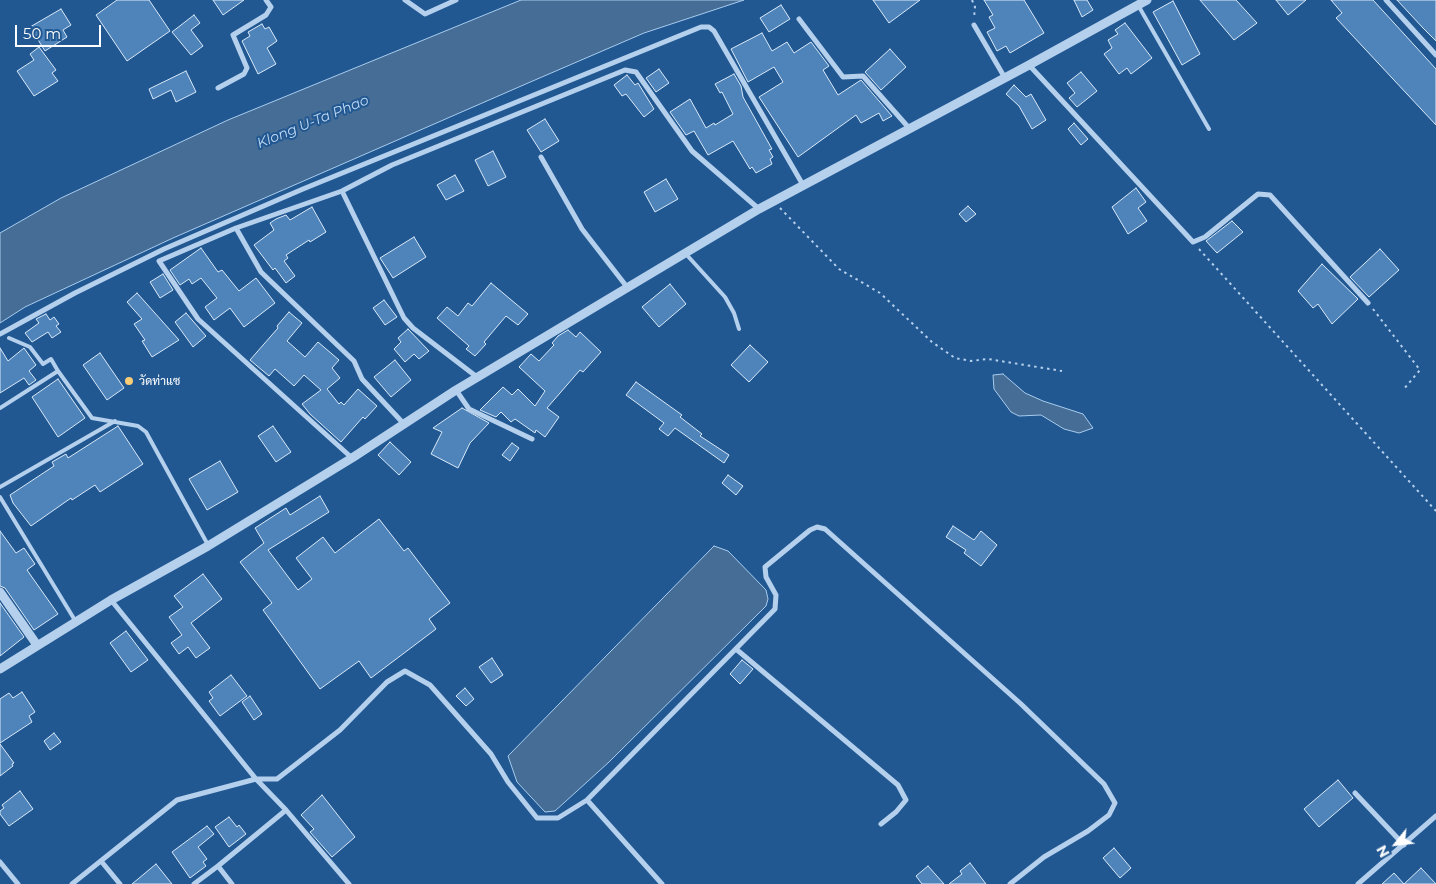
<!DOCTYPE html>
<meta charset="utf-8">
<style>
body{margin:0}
#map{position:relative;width:1436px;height:884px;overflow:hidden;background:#225892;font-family:Montserrat,sans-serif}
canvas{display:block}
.north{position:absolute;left:1371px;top:819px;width:50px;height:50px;-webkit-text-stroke:4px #225892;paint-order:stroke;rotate:241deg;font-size:14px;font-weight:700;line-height:20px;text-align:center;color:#fff}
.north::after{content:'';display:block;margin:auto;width:18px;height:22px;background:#fff;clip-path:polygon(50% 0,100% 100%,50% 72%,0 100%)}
.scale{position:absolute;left:15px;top:25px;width:86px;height:22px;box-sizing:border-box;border:2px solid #fff;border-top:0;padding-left:6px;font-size:15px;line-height:18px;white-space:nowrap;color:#fff;-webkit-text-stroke:4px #225892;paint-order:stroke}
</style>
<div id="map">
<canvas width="1436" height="884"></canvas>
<div class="north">N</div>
<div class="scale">50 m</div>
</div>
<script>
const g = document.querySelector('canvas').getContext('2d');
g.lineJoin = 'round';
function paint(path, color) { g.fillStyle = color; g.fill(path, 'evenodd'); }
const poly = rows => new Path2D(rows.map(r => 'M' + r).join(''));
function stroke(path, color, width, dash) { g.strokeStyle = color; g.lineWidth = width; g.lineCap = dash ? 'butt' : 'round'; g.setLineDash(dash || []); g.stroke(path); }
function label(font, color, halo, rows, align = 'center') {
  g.font = font + ' Montserrat,Sarabun,sans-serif'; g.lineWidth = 4; g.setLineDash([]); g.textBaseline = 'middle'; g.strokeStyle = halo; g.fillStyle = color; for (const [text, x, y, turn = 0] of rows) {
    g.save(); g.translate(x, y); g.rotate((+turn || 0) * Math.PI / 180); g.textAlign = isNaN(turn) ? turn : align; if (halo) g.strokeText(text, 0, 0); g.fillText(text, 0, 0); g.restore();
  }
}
const water = poly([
 [521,0,744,0,644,33,528,83,173,238,25,307,0,323,0,233,61,198,228,120,521,0],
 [1003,374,1025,393,1043,401,1083,414,1093,428,1079,433,1064,429,1041,415,1019,416,1011,412,994,389,993,375,1003,374],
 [714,546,728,551,766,590,768,599,766,606,609,762,555,811,545,812,517,782,508,756,714,546]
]);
paint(water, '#466d96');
stroke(water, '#a8ccee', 1);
const building = poly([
 [117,0,149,0,170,31,127,61,96,15,117,0],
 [213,0,244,0,223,15,213,0],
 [873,0,920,0,889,23,873,0],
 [984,0,1024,0,1044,33,1010,53,1006,46,997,51,987,32,995,28,989,17,993,15,984,0],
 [1074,0,1087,0,1093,10,1082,17,1074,0],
 [1200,0,1236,0,1257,23,1234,40,1200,0],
 [1276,0,1306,0,1288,15,1276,0],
 [1331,0,1373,0,1436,69,1436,125,1336,18,1342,13,1331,0],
 [1397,0,1436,0,1436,41,1423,28,1397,0],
 [1173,1,1200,54,1182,65,1153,12,1173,1],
 [781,5,790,19,769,32,760,18,781,5],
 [61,9,71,25,63,30,67,37,45,51,30,27,61,9],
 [194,15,200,23,191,30,203,46,191,55,172,32,194,15],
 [1125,23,1152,58,1131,74,1127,68,1119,74,1104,54,1112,48,1108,40,1118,34,1115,30,1125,23],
 [262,24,265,29,269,27,277,41,267,48,276,64,258,74,242,41,250,36,248,32,262,24],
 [762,33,772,51,787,42,794,53,811,42,829,66,823,70,838,95,861,80,892,116,883,121,879,113,861,123,856,115,798,157,759,97,783,82,774,67,748,82,731,49,762,33],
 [39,47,56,70,52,73,58,81,34,96,17,71,34,60,30,54,39,47],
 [890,49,906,67,881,90,865,72,890,49],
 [659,69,669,83,656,92,646,78,659,69],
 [186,71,196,92,176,102,171,90,153,99,149,89,186,71],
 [1081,72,1097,91,1077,107,1069,98,1075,93,1067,83,1081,72],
 [734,74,741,86,743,97,772,149,769,150,773,157,770,159,772,164,756,173,752,167,750,169,733,141,708,155,694,131,686,135,670,112,690,99,706,128,714,123,715,125,733,114,722,92,720,93,715,84,734,74],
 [627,75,635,85,638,83,654,109,644,117,626,94,622,96,614,85,627,75],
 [1014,85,1026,97,1031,94,1046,120,1032,129,1019,106,1006,94,1014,85],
 [545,119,559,141,541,152,527,130,545,119],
 [1074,123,1088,139,1081,145,1068,129,1074,123],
 [493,151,506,177,488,186,475,160,493,151],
 [455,175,464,191,446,200,437,185,455,175],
 [666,179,678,199,655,212,644,192,666,179],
 [1136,188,1146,202,1138,208,1147,221,1128,234,1112,207,1136,188],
 [968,206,976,214,966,222,959,214,968,206],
 [312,207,326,232,310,242,309,240,286,255,288,258,284,261,295,276,286,283,275,268,273,270,254,245,274,230,270,223,276,219,286,215,290,220,312,207],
 [1232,221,1243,232,1217,253,1206,241,1232,221],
 [414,237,426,257,393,278,380,258,414,237],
 [201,248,218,272,222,270,239,291,256,278,275,303,244,327,230,308,214,320,205,307,217,298,201,278,192,284,189,279,180,285,170,270,201,248],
 [1380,249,1399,270,1369,297,1350,277,1380,249],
 [1322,264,1358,299,1332,324,1318,304,1313,308,1298,291,1322,264],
 [163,274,173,290,160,298,150,282,163,274],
 [491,283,528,314,518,325,506,316,484,342,486,344,475,356,466,349,469,346,437,318,447,307,458,316,468,303,472,306,491,283],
 [670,284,686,304,659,327,642,307,670,284],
 [137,293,179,340,152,357,142,341,145,340,134,324,142,319,127,302,137,293],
 [384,300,397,317,385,325,373,308,384,300],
 [289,312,302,323,287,341,305,357,318,342,339,360,332,368,340,378,327,389,339,404,341,402,344,405,358,389,377,406,365,419,363,417,341,442,310,414,302,404,321,390,304,375,294,386,275,369,269,376,250,360,278,328,277,326,289,312],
 [186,313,206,336,193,347,175,322,186,313],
 [46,314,50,320,54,317,59,324,56,326,61,332,52,338,48,332,32,342,25,333,39,323,36,319,46,314],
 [408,329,429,351,419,359,414,354,405,362,394,349,401,342,398,338,408,329],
 [568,330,576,337,580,332,601,352,583,372,580,370,547,408,559,417,545,437,536,430,535,433,515,419,511,422,501,412,496,417,480,410,503,387,512,395,518,389,535,406,545,391,519,367,531,354,539,361,554,345,552,343,558,336,568,330],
 [750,345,768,362,749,382,731,365,750,345],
 [0,348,8,361,24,348,36,365,29,371,36,380,29,385,24,378,0,393,0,348],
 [100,353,124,388,107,400,83,365,100,353],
 [395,360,411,380,391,397,374,377,395,360],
 [58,379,85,418,58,437,32,397,58,379],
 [636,382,682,415,680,417,702,434,700,436,729,455,724,463,675,428,668,436,659,429,664,423,626,395,636,382],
 [462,408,489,423,470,443,458,468,431,454,442,432,433,428,462,408],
 [118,426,143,464,100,492,95,485,72,500,71,498,31,526,13,503,10,495,54,466,52,462,66,454,68,458,118,426],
 [273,426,291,452,276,462,258,436,273,426],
 [390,442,411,462,399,475,378,455,390,442],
 [512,443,519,448,510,461,502,455,512,443],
 [220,461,238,492,207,510,189,479,220,461],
 [728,475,743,486,736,495,722,483,728,475],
 [320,496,329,512,268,550,298,590,312,579,296,558,323,537,335,553,379,519,404,551,408,548,450,603,429,619,436,629,371,678,359,661,320,689,263,610,272,603,240,562,264,543,255,528,286,508,290,515,320,496],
 [953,526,974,540,981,531,997,545,981,566,964,553,966,550,946,537,953,526],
 [0,531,16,553,24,548,35,564,27,570,58,614,34,630,5,588,0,586,0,531],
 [203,574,222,599,191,623,210,648,196,658,188,647,179,654,171,643,182,635,169,617,183,607,174,596,203,574],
 [0,603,24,637,0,656,0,603],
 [126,631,148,660,131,672,110,643,126,631],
 [492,658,503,675,491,683,479,667,492,658],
 [742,660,753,669,740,684,730,674,742,660],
 [231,675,247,696,220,716,209,701,213,698,209,692,231,675],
 [465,688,474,699,466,706,456,696,465,688],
 [22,692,35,712,29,716,32,722,0,743,0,699,9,693,13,698,22,692],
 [250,696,262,714,254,720,242,702,250,696],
 [54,733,61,742,50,750,44,741,54,733],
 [0,744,14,763,12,764,13,766,0,776,0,744],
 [1338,780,1353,798,1319,827,1304,809,1338,780],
 [20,791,33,809,9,826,0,814,0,811,4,808,2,805,20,791],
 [322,795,355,837,332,857,310,832,314,829,301,815,322,795],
 [229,817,237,827,239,825,246,834,229,847,215,827,229,817],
 [207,826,214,834,198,847,207,859,203,862,206,866,190,878,172,852,207,826],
 [1114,848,1131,868,1120,878,1103,858,1114,848],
 [970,863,986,884,949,884,962,874,960,871,970,863],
 [156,864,172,884,132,884,156,864],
 [928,866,944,884,922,884,916,876,928,866],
 [1421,868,1436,884,1382,884,1394,873,1404,884,1421,868]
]);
paint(building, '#4f84ba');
stroke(building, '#d9e9f9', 1);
stroke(poly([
 [972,0,975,7,974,18],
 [780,208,839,269,880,293,932,342,955,358,971,361,988,359,1062,371],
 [1199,249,1436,511],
 [1373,309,1420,370,1403,390]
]), '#b4d0ed', 2, [2.5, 4]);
stroke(poly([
 [1138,5,1209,129],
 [685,253,725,297,734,313,739,329],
 [9,338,30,347,43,364,51,359,58,371],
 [0,408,58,371,92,418,138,426,146,432,208,545],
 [0,487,115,421],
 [0,497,76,622]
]), '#b4d0ed', 4);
stroke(poly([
 [405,0,425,14,456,0],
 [1386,0,1436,55],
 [799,19,843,77,863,76,909,128],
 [974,25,1005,78],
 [1029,65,1193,242,1205,237,1258,194,1270,195,1368,303],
 [218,88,244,74,247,68,233,35,266,15,271,7,266,0],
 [541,157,582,229,627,287],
 [342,191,404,318,413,328,477,377],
 [236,228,261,272,354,361,362,379,404,424],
 [0,334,75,293,164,249,303,189,701,27,709,27,714,31,803,185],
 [456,390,469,409,532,439],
 [352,458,198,319,159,261,236,228,342,191,392,165,625,70,636,72,692,151,759,209],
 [111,600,256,779,277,779,340,730,387,682,405,671,430,685,491,754,508,782,537,818,558,818,587,800,775,609,776,595,766,577,765,567,810,530,817,527,825,529,1021,704,1104,784,1115,803,1109,815,1088,831,1044,857,1010,884],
 [736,649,898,785,906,800,896,812,881,824],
 [1355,793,1404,845],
 [587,800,662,884],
 [101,861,120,884],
 [0,862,18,884],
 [218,866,286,810],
 [72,884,177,800,256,779,286,810,349,884],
 [194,884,218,866,232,884],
 [1358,884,1436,816]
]), '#b4d0ed', 5);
stroke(poly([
 [0,592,37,645],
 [0,669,111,600,208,546,352,458,456,390,759,209,1029,65,1147,0]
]), '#b4d0ed', 9);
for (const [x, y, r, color] of [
 [129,381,5,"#f9cc76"]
]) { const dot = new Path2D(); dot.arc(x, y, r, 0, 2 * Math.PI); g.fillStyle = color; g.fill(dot); stroke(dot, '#225892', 2); }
label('12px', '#fff', '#225892', [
 ["วัดท่าแซ",139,381]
], 'left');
label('italic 14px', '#c0daf4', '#225892', [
 ["Klong U-Ta Phao",313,122,-22]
]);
</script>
